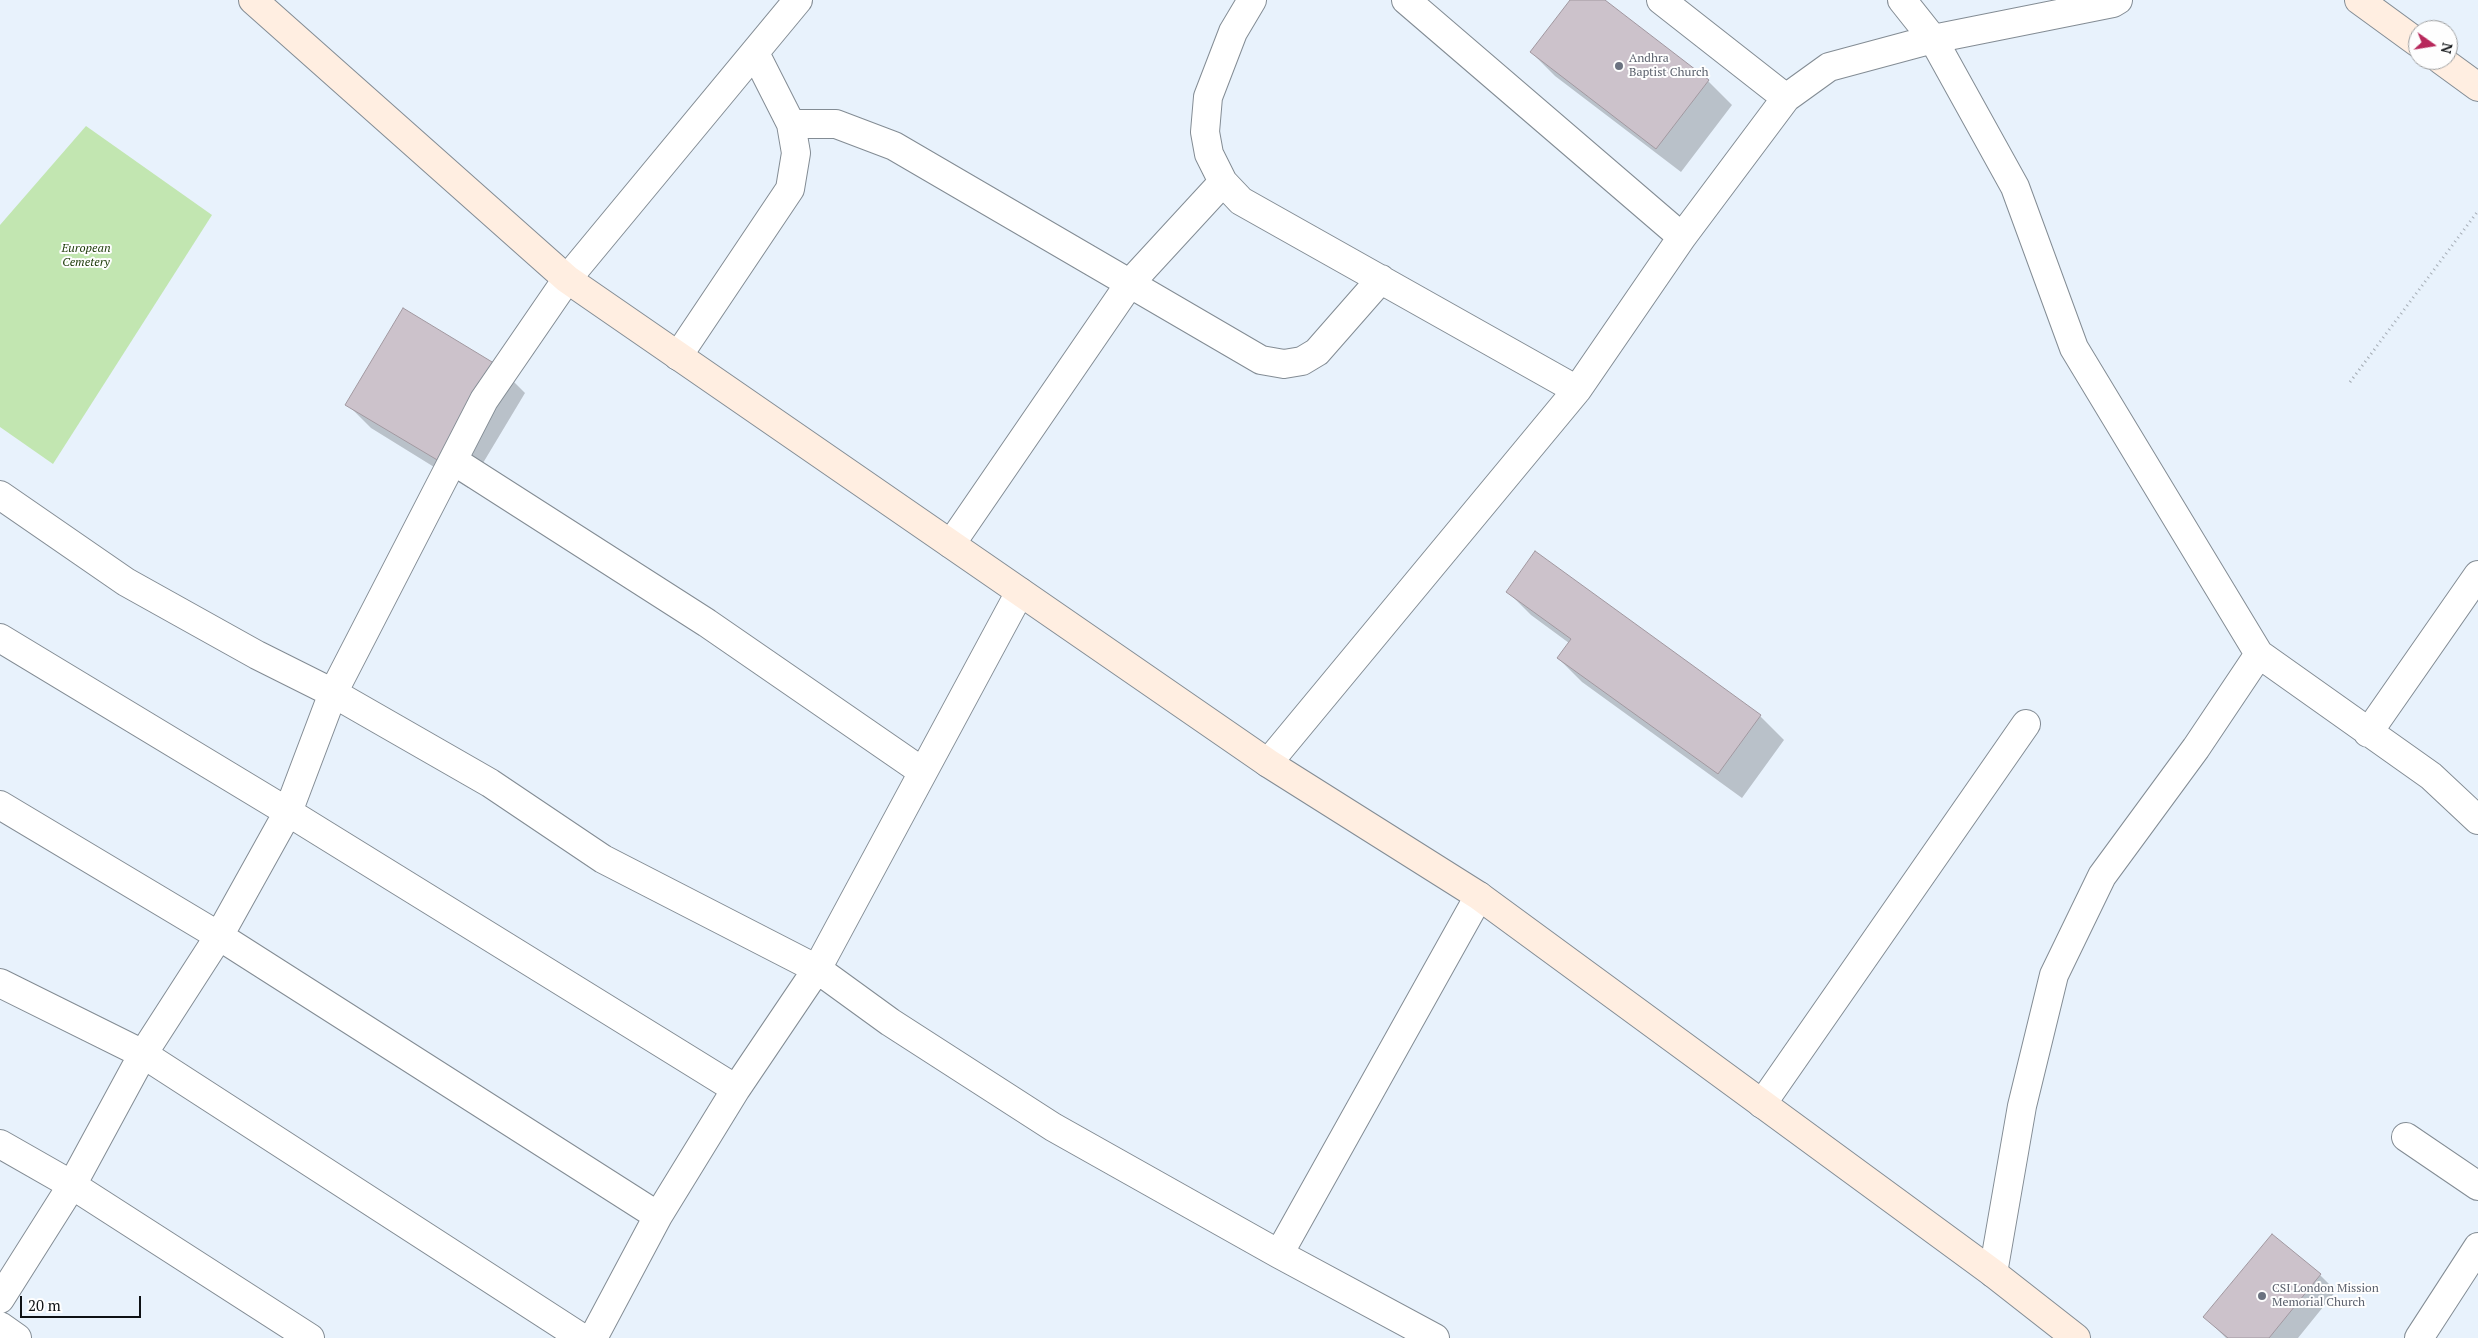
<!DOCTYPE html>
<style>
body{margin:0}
#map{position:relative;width:2478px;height:1338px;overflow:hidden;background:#e8f2fc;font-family:"PT Serif",serif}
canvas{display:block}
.north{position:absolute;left:2408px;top:20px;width:50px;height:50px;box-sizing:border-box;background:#fefefe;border:1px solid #9e9fa0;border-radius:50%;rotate:103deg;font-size:14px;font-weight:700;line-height:20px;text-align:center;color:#0e1114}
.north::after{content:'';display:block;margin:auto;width:18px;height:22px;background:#b7285b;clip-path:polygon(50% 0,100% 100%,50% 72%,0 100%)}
.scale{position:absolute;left:20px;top:1296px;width:121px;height:22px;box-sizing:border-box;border:2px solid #0e1114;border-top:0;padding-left:6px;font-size:15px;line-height:18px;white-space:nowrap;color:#0e1114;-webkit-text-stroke:4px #fefefe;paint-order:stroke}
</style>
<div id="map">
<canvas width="2478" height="1338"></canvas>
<div class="north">N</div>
<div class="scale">20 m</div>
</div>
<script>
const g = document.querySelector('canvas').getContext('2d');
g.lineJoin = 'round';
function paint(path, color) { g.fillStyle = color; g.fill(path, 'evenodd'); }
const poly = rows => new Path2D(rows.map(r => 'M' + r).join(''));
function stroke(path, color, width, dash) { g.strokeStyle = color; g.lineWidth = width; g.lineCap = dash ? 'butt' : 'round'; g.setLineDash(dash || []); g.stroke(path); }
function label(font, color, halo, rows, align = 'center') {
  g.font = font + ' "PT Serif",serif'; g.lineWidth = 4; g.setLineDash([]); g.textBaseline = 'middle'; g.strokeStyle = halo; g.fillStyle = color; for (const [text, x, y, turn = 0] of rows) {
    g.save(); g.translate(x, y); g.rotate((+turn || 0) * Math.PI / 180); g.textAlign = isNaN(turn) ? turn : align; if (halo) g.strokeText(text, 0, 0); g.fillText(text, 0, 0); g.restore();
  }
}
paint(poly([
 [86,126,212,215,53,464,0,427,0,225]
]), '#c2e6b1');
paint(poly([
 [1571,0,1603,0,1708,81,1732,105,1681,172,1555,76,1531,52],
 [501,369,525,393,468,488,371,428,347,404],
 [1507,591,1760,716,1784,740,1742,798,1582,682,1558,658,1569,643,1531,615],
 [2320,1275,2336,1291,2298,1338,2226,1338,2205,1317]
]), '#0003');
const building = poly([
 [1570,0,1605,0,1709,80,1656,149,1530,52,1570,0],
 [403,308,502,368,444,464,345,405,403,308],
 [1535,551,1761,715,1718,774,1557,658,1571,639,1506,592,1535,551],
 [2272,1234,2321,1274,2269,1338,2228,1338,2203,1317,2272,1234]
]);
paint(building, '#ccc2cb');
stroke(building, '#a198a0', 1);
const street = poly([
 [1252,0,1233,32,1208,97,1205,132,1209,154,1223,182,1241,201,1577,390],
 [1406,0,1682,237],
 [1661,0,1786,98],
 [1902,0,1933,39,2015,187,2074,348,2259,654,2431,776,2478,820],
 [791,124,836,124,894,146,1261,360,1284,364,1302,361,1317,352,1381,279],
 [678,356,790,189,796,153,791,124,755,53],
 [454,461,707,623,923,772],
 [0,495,126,582,257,655,333,693,490,783,603,859,817,969,890,1022,1053,1127,1279,1254,1435,1338],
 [951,544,1130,283,1223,182],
 [0,638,288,812,736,1089],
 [2368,733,2478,575],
 [1268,763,1577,390,1682,237,1786,98,1829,67,1933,39,2113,3,2118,0],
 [0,805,219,936,658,1216],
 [0,983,143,1054,582,1338],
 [1762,1104,2026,724],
 [2406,1137,2478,1186],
 [0,1144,72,1185,310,1338],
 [1279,1254,1479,896],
 [1993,1273,2022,1106,2054,975,2102,876,2196,748,2259,654],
 [0,1299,72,1185,143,1054,219,936,288,812,333,693,484,400,567,279,798,0],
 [0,1326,17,1338],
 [593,1338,658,1216,736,1089,817,969,1020,592],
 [2419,1338,2478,1247]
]);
const secondary = poly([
 [253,0,567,279,1268,763,1479,896,1993,1273,2076,1338],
 [2359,0,2418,43],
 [2441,60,2478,87]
]);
stroke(street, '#838c94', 30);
stroke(secondary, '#838c94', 30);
stroke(poly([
 [2350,382,2478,211]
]), '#a2aab2', 3, [1, 4]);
stroke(street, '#fff', 28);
stroke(secondary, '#ffeee1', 28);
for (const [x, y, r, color] of [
 [1619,66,5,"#6b7280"],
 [2262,1296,5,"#6b7280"]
]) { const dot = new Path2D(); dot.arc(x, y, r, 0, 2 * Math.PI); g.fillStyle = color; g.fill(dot); stroke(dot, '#fefefe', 2); }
label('12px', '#5b616d', '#fefefe', [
 ["Andhra",1629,59],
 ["Baptist Church",1629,73],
 ["CSI London Mission",2272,1289],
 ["Memorial Church",2272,1303]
], 'left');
label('italic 12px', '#1b3907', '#fefefe', [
 ["European",86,249],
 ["Cemetery",86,263]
]);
</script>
